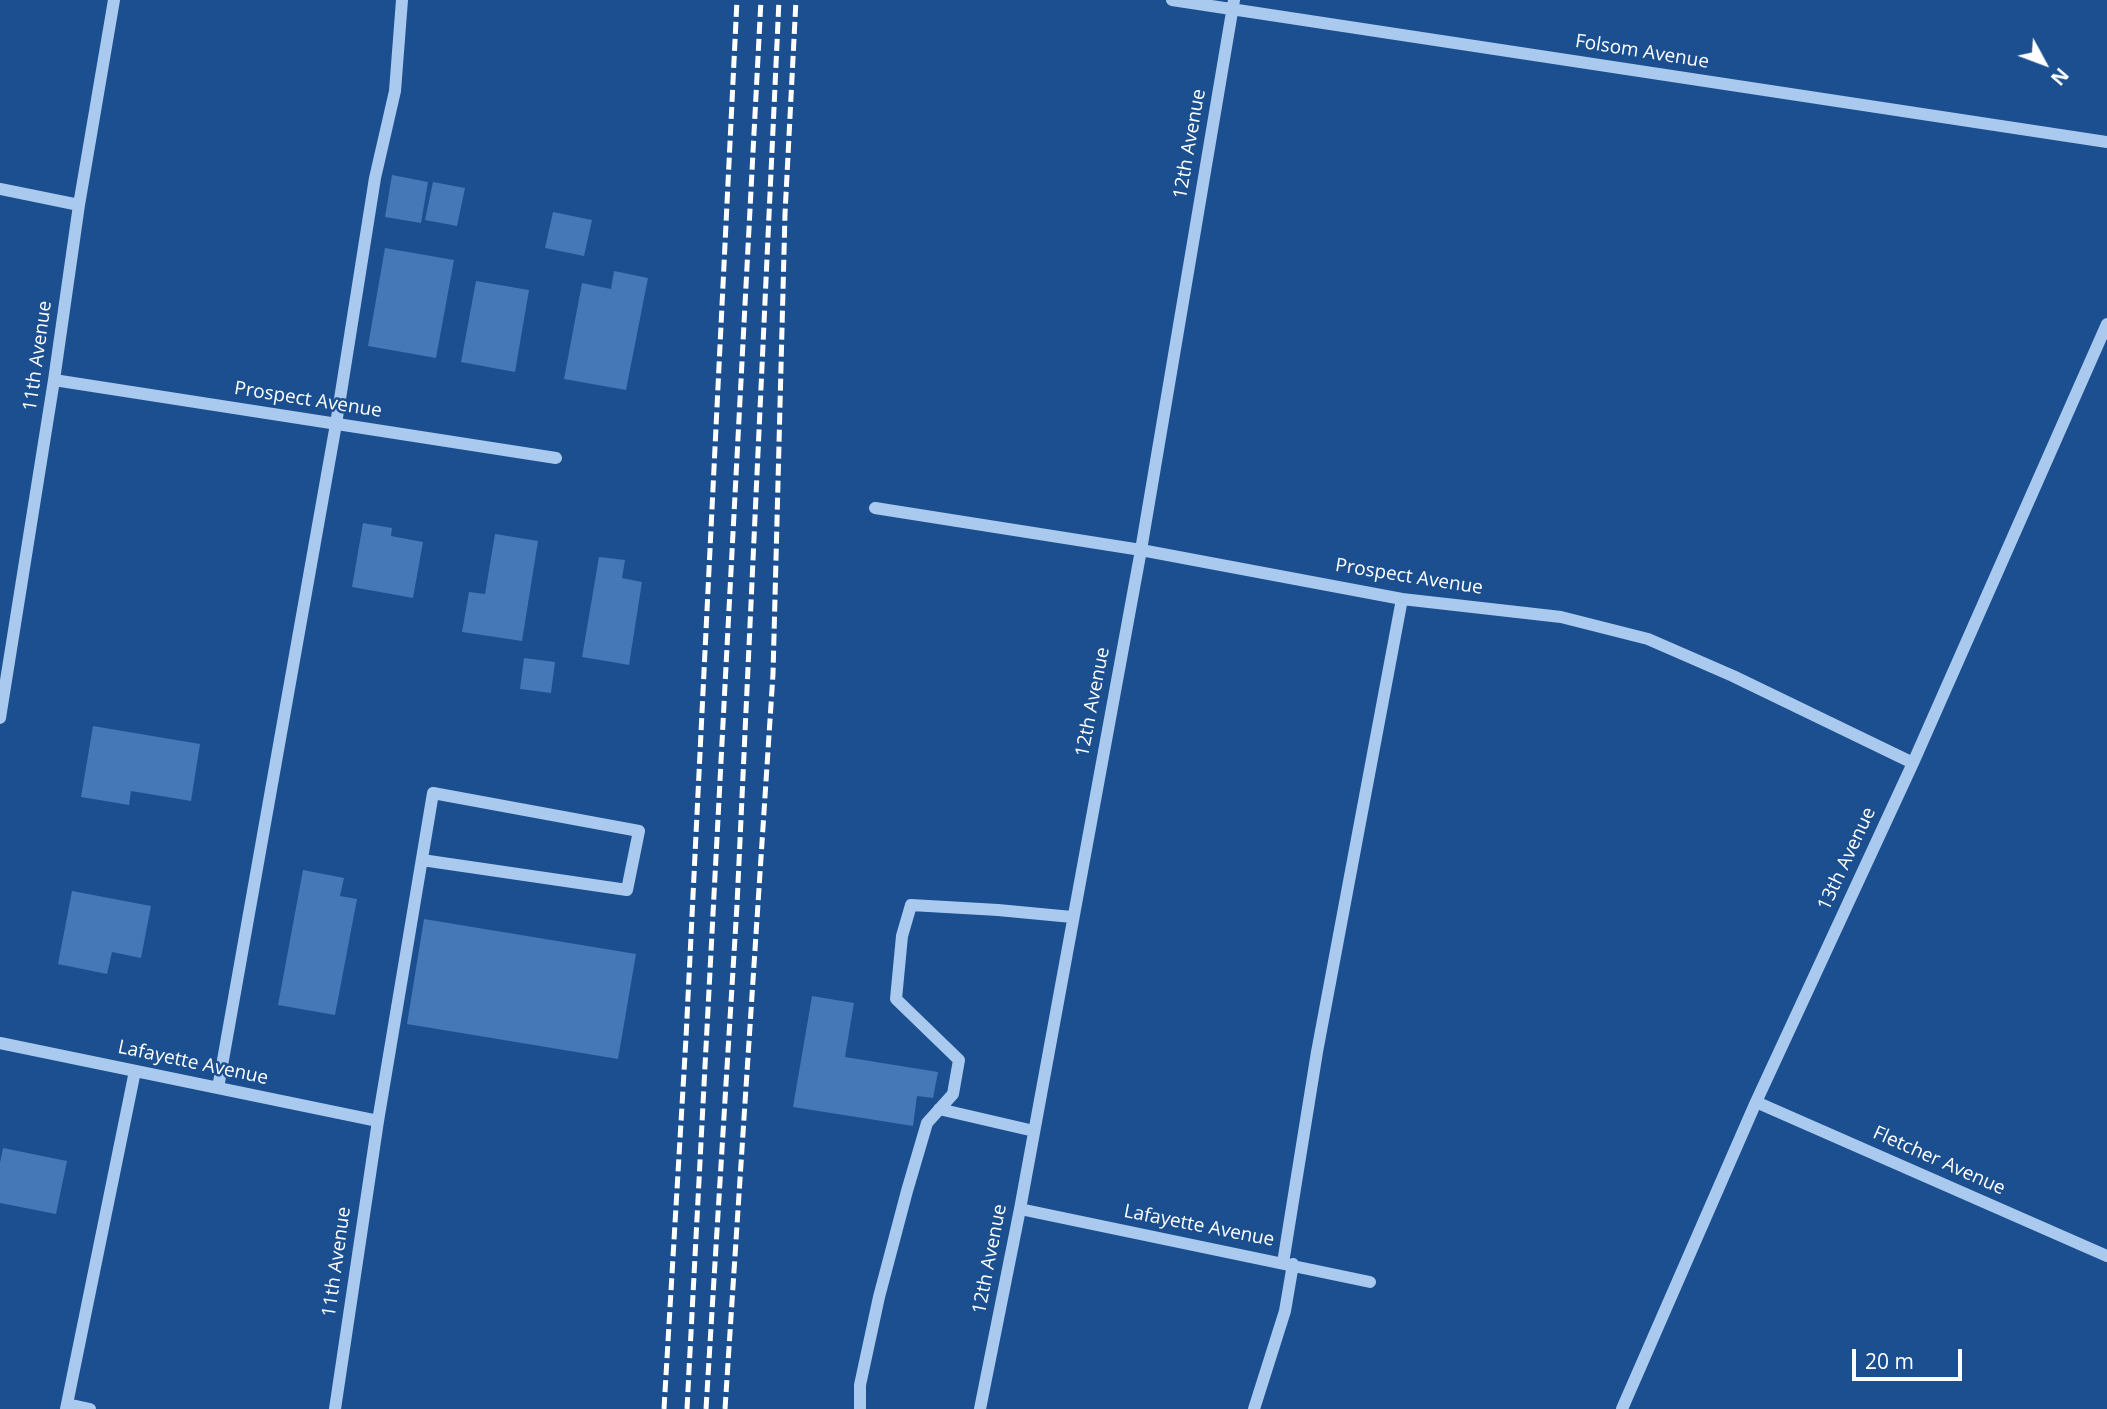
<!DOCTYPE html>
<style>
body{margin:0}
#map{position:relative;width:2107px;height:1409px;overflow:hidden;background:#1b4f8f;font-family:"Open Sans",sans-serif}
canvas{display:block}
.north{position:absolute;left:2009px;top:28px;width:70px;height:70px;-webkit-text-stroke:5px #1b4f8f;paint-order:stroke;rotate:131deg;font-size:19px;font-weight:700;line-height:28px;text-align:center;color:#fff}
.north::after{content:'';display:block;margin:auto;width:24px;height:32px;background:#fff;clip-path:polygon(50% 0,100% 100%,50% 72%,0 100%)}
.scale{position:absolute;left:1852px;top:1349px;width:110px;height:32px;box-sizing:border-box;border:4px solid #fff;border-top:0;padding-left:9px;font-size:21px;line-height:24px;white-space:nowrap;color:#fff;-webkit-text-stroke:5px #1b4f8f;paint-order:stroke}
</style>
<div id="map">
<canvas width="2107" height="1409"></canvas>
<div class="north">N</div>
<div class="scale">20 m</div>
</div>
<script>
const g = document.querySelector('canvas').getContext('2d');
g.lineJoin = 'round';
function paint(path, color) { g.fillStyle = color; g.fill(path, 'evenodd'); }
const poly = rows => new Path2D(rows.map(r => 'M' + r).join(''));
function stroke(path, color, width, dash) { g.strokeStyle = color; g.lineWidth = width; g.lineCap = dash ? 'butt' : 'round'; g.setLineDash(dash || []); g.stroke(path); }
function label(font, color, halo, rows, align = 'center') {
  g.font = font + ' "Open Sans",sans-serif'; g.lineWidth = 5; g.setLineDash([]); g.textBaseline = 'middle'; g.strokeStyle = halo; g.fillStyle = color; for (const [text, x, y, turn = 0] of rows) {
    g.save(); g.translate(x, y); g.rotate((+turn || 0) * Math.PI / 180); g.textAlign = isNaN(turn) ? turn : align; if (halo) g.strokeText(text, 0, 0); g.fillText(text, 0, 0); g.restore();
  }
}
paint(poly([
 [392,175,428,182,421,223,385,217],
 [433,182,465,188,457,226,425,220],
 [553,212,592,220,584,256,545,248],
 [385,248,454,260,436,358,368,346],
 [614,271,648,278,626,390,564,379,582,283,611,289],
 [476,281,529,290,515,372,461,362],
 [363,523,392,528,391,536,423,542,413,598,352,587],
 [495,534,538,541,522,641,462,632,469,592,485,594],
 [599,557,625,560,622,578,642,582,629,665,582,657],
 [524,658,555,662,551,693,520,689],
 [93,726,200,744,191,801,131,791,129,805,81,797],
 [303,870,344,878,340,896,357,899,335,1015,278,1005],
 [72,891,151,906,141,958,112,952,107,974,58,964],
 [424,919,636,954,618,1059,407,1024],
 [812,996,854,1003,845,1057,938,1072,933,1098,917,1096,913,1126,793,1107],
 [3,1148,67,1161,56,1214,0,1203,0,1163]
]), '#4478b7');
stroke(poly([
 [1172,0,2107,142],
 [0,189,79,205],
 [54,380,556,458],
 [875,508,1141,550,1402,599,1561,617,1648,639,1733,676,1913,763],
 [0,718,54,380,79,205,114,0],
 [0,1043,378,1121],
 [218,1088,336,424,375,178,395,91,402,0],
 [1756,1102,2107,1256],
 [939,1109,1034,1131],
 [1020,1209,1370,1282],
 [1283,1263,1317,1052,1402,599],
 [67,1404,90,1409],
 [66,1409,135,1071],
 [335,1409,378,1121,433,793,639,831,627,890,422,860],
 [860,1409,860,1385,879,1297,907,1191,927,1123,953,1094,959,1060,896,999,902,936,911,905,998,910,1072,917],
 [980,1409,1020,1209,1141,550,1234,0],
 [1254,1409,1285,1311,1293,1264],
 [1622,1409,1756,1102,1913,763,2107,324]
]), '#a9c9ee', 12);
stroke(poly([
 [664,1409,686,1038,737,0],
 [687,1409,761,0],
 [706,1409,737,905,779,0],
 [725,1409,773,674,785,214,796,0]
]), '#fff', 5, [12, 5]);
label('19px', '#fff', '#1b4f8f', [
 ["Folsom Avenue",1642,52,9],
 ["12th Avenue",1190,144,-80],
 ["11th Avenue",38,356,-82],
 ["Prospect Avenue",308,400,9],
 ["Prospect Avenue",1409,577,9],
 ["12th Avenue",1093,702,-79],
 ["13th Avenue",1847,859,-65],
 ["Lafayette Avenue",193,1063,12],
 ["Fletcher Avenue",1939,1161,24],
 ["Lafayette Avenue",1199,1226,11],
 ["12th Avenue",990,1259,-79],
 ["11th Avenue",337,1262,-82]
]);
</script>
